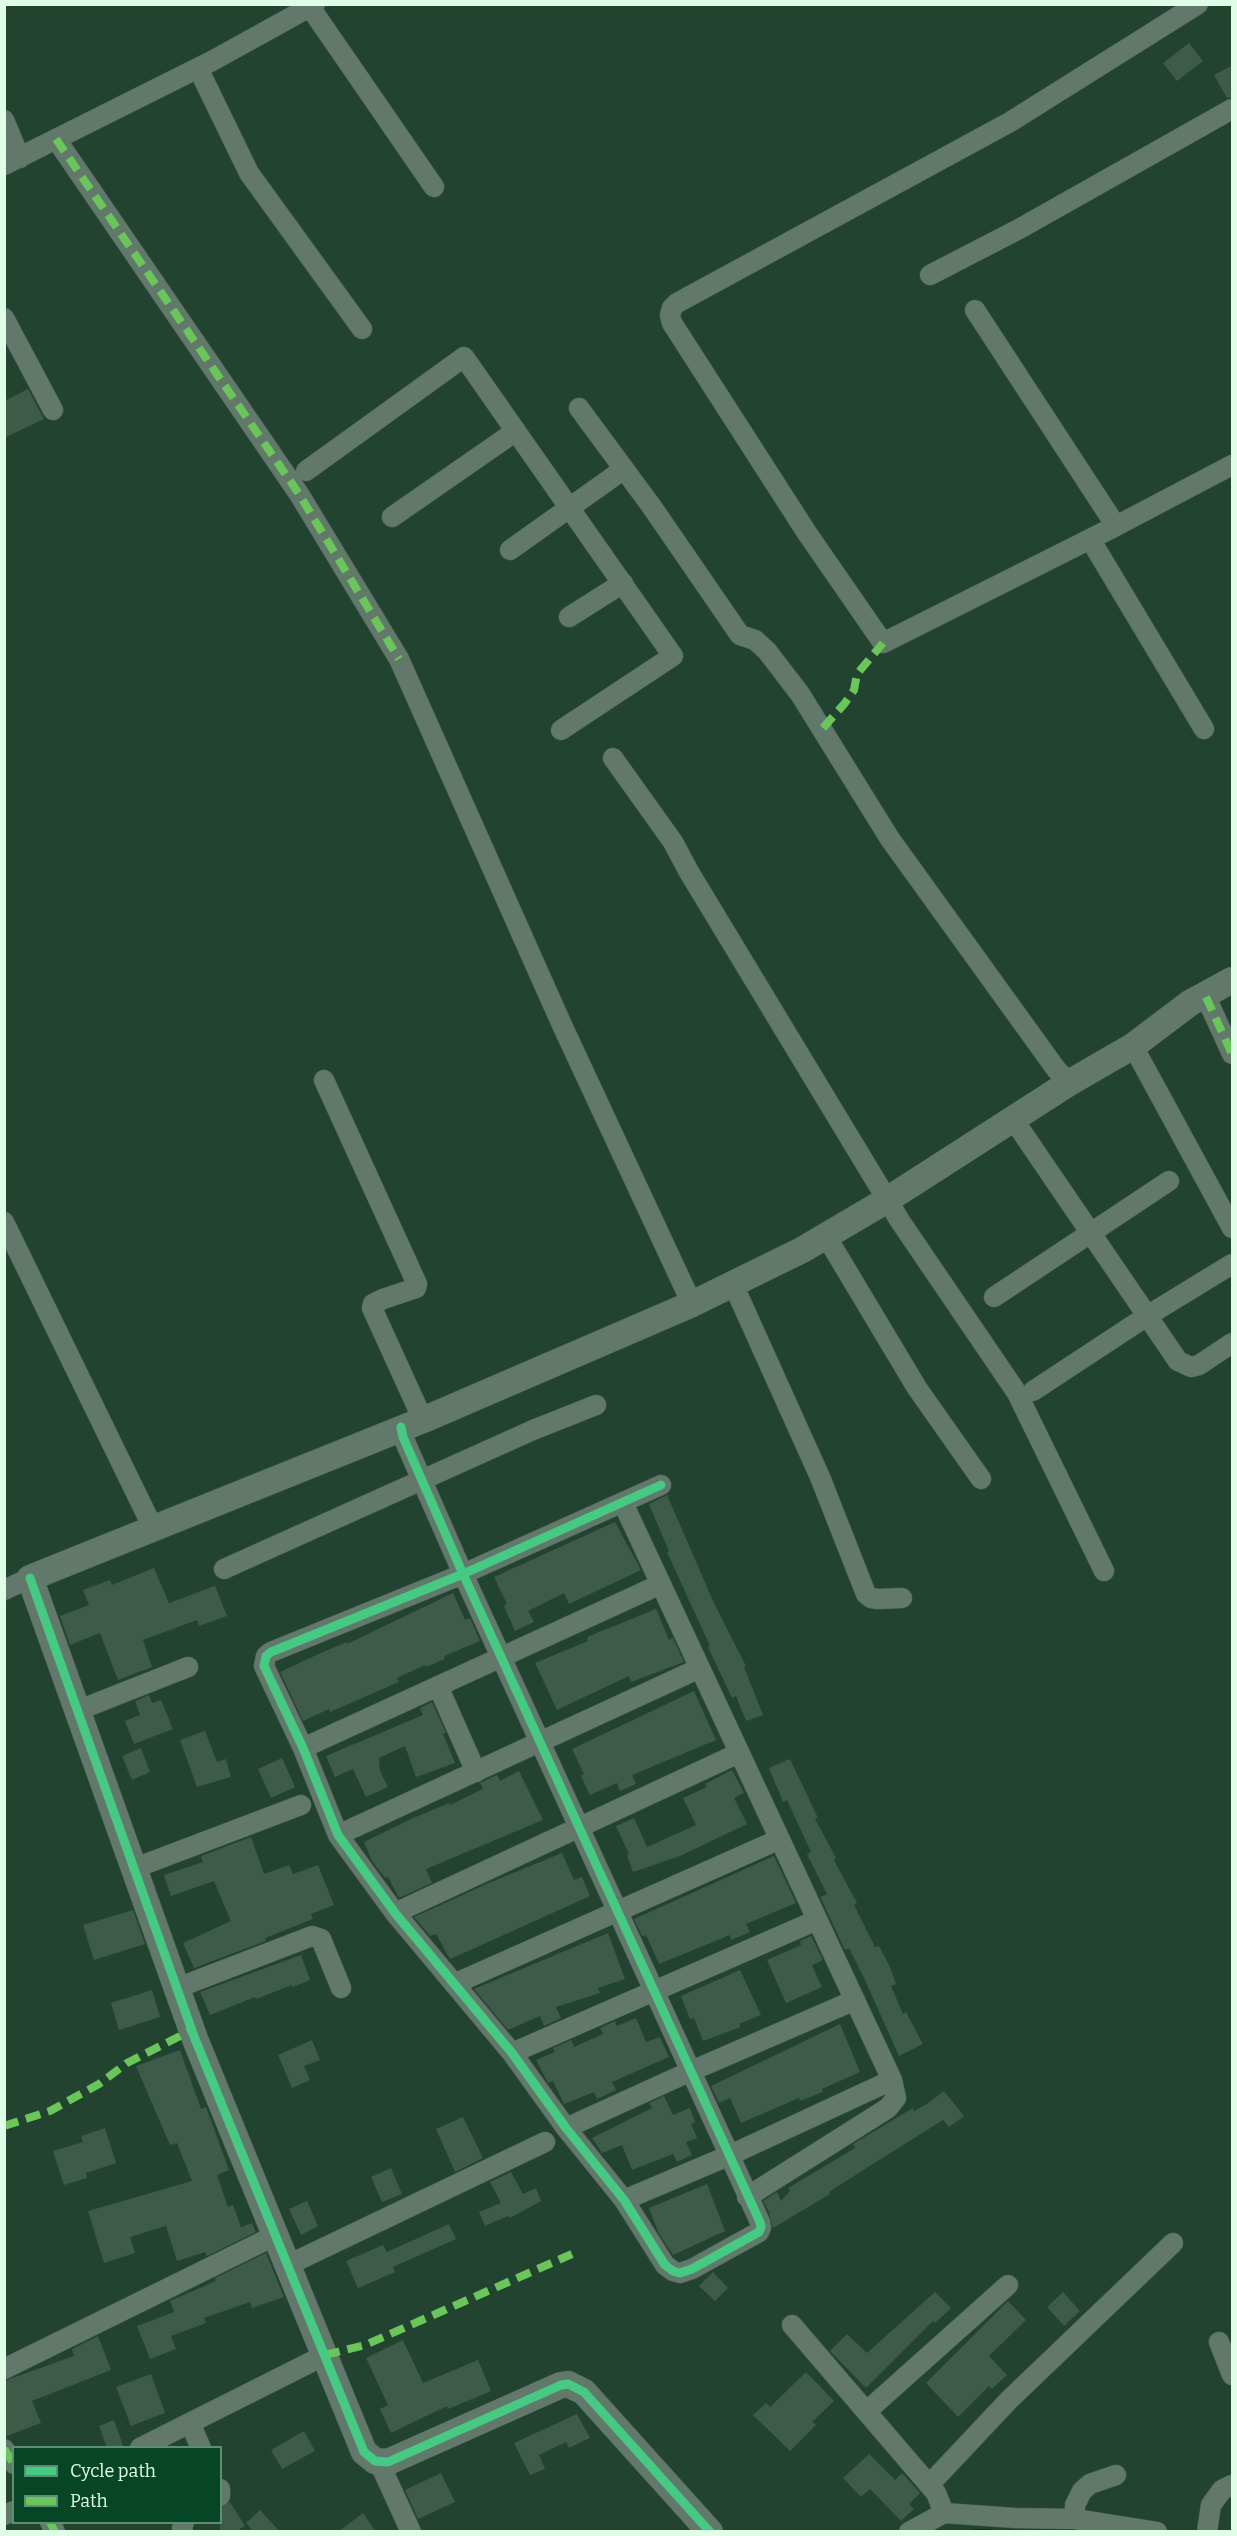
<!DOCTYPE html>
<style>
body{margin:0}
#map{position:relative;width:1237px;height:2536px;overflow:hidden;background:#234331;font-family:Bitter,serif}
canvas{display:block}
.frame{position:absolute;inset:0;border:6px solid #e0fde8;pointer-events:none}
.legend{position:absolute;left:12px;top:2446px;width:210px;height:78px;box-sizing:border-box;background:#064526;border:2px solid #5d8f74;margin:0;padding:8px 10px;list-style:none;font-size:18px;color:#e0fde8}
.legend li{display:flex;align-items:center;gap:12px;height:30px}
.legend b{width:30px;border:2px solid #5d8f74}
</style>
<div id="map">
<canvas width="1237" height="2536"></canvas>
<div class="frame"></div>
<ul class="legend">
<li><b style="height:8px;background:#46c982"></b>Cycle path</li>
<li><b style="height:8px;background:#6ac65a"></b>Path</li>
</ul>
</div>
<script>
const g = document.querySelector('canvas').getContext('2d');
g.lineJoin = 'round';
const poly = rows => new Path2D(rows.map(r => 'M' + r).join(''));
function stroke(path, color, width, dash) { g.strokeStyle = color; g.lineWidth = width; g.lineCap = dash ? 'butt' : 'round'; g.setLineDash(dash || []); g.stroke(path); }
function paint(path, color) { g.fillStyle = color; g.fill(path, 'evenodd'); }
stroke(poly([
 [975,2532,989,2532]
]), '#1e1a73', 6);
paint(poly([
 [1189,43,1203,61,1177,81,1163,63],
 [1233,65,1233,97,1227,98,1214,75],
 [28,389,44,419,4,438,4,401],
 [667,1495,714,1603,746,1666,744,1667,763,1715,746,1721,736,1696,732,1698,708,1647,710,1646,667,1552,669,1551,649,1504],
 [615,1522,641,1570,569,1604,564,1593,528,1611,534,1622,515,1631,504,1606,507,1604,494,1577],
 [154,1568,169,1603,215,1586,227,1616,199,1626,197,1620,143,1640,152,1667,118,1680,100,1633,70,1645,60,1616,89,1605,83,1590,110,1580,112,1585],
 [453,1593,465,1620,470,1618,480,1641,444,1656,445,1659,426,1667,425,1665,397,1678,399,1682,330,1712,329,1709,303,1721,280,1672,323,1652,347,1642,347,1644],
 [656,1609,669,1640,673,1638,684,1662,631,1682,629,1676,557,1710,535,1663,588,1641,587,1637],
 [694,1691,716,1740,632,1775,636,1784,620,1791,617,1783,590,1795,581,1776,584,1774,572,1749],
 [149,1695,152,1703,161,1700,173,1729,134,1744,125,1721,140,1715,135,1701],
 [432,1702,446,1733,443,1734,455,1763,416,1777,405,1746,379,1758,380,1771,388,1787,366,1797,353,1769,335,1777,326,1756,423,1715,420,1708],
 [205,1731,217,1762,226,1759,231,1777,197,1787,180,1740],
 [141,1748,150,1772,132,1780,122,1756],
 [282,1758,295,1787,271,1798,258,1769],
 [790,1759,818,1818,815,1819,836,1858,834,1860,857,1903,854,1905,875,1947,879,1946,889,1965,896,1984,891,1986,903,2014,906,2012,923,2044,899,2056,864,1978,849,1948,845,1950,824,1905,820,1897,827,1894,807,1854,811,1852,787,1800,783,1802,769,1768],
 [732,1770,744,1793,734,1798,747,1824,680,1856,633,1872,627,1855,629,1854,616,1826,634,1818,647,1847,696,1825,683,1798,707,1787,705,1784],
 [519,1771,543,1820,426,1869,432,1883,399,1898,388,1877,385,1878,372,1861,364,1842,409,1820,449,1803,450,1805,483,1789,480,1783,497,1775,500,1781],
 [251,1837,264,1874,289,1865,293,1874,318,1865,334,1905,311,1914,313,1919,265,1938,266,1941,194,1968,183,1943,231,1921,214,1881,171,1896,164,1875,203,1862,201,1856],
 [562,1853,574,1880,582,1877,590,1896,475,1948,450,1959,436,1934,430,1936,414,1917,489,1883],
 [774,1856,796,1903,746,1924,750,1932,731,1940,730,1935,659,1964,646,1935,642,1936,634,1919],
 [133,1910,145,1944,94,1960,83,1925],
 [608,1933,625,1979,598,1988,600,1993,556,2007,561,2018,544,2026,540,2016,508,2030,474,1989],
 [811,1936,823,1960,812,1965,822,1987,786,2003,767,1960,801,1945,800,1941],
 [301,1955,310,1980,293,1987,292,1985,256,1999,255,1997,210,2015,200,1992],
 [740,1970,761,2015,739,2024,741,2027,703,2041,694,2018,690,2019,681,1996],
 [152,1990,160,2017,119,2030,111,2003],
 [636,2018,646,2042,660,2037,669,2057,612,2082,616,2090,597,2099,594,2092,564,2104,553,2081,548,2083,536,2060,555,2052,553,2048,571,2040,574,2047,603,2034,600,2028,615,2021,617,2026],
 [840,2024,860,2072,822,2089,823,2092,800,2101,799,2098,741,2123,730,2098,719,2103,711,2086],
 [312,2040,320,2060,304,2066,310,2080,292,2088,278,2055],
 [180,2050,201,2109,206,2107,229,2170,217,2175,228,2207,233,2205,241,2227,252,2223,256,2232,207,2256,205,2252,177,2261,166,2226,130,2237,135,2253,104,2263,88,2211,192,2181,177,2143,170,2145,136,2066],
 [944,2091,964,2116,949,2127,943,2120,865,2169,829,2192,830,2194,773,2228,769,2213,772,2210,769,2212,763,2201,777,2192,781,2201,790,2191,788,2188,855,2148,853,2144,913,2108,914,2111,927,2104],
 [664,2096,673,2115,690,2108,695,2122,691,2124,697,2138,686,2142,692,2155,677,2162,673,2154,632,2170,622,2145,602,2153,592,2138,652,2108,649,2103],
 [463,2117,483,2158,455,2172,436,2129],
 [105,2128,116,2163,86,2173,87,2178,64,2185,53,2151,83,2142,81,2136],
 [391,2168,402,2194,382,2202,371,2177],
 [511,2172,523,2194,536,2188,541,2201,510,2218,508,2216,485,2226,479,2212,501,2203,490,2182],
 [707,2184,725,2231,673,2255,659,2234,649,2208],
 [307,2201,318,2226,301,2235,289,2209],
 [449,2224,456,2239,393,2267,395,2272,358,2288,346,2261,383,2245,387,2252],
 [266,2253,284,2297,252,2308,250,2302,204,2318,206,2323,171,2336,176,2349,150,2359,137,2326,174,2312,170,2301,216,2281,215,2278],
 [713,2272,728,2288,715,2301,699,2286],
 [935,2292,951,2308,935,2323,933,2321,866,2388,830,2351,847,2334,867,2353],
 [1063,2292,1080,2311,1064,2326,1047,2307],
 [1008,2301,1026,2320,989,2356,1007,2375,992,2389,989,2386,958,2417,926,2383],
 [98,2336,111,2370,32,2401,41,2423,4,2437,4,2381,74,2356,72,2349],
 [403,2340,423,2383,478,2360,491,2391,448,2409,447,2406,391,2433,380,2409,388,2405,366,2358],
 [806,2372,834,2401,812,2422,816,2425,790,2451,753,2415,766,2403,770,2407],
 [151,2374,165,2413,131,2426,116,2387],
 [577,2414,590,2438,569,2448,566,2442,539,2455,545,2469,530,2475,514,2443],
 [114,2420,124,2448,107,2448,99,2426],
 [304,2431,315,2451,282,2469,271,2450],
 [869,2454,895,2480,902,2473,920,2493,909,2504,914,2509,901,2521,870,2489,861,2497,843,2478],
 [441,2473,455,2502,418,2519,405,2490],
 [230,2502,245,2526,235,2532,220,2532,220,2508],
 [260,2510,280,2532,254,2532,246,2523],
 [363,2513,376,2532,338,2532]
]), '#3e5a49');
const minor = poly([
 [310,7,434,187],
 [198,68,249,173,362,329],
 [4,120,20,158],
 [56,139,299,494,399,659,562,1025,692,1304],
 [4,165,212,61,315,4],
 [930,275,1019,229,1232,109],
 [975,310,1116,526,1232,465],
 [4,318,53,410],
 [579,408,652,507,740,635,755,640,767,651,800,694,890,839,1056,1069,1069,1083],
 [306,471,464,357,673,656,561,730],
 [392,517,516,431],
 [1116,526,883,643,807,533,672,323,670,315,672,308,677,303,1010,122,1198,4],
 [1090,539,1204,729],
 [510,550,624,469],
 [569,617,623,583],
 [613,758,673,842,689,872,900,1221,1017,1393,1104,1571],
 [1206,997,1232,1054],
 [1133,1046,1232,1228],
 [324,1080,417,1284,416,1288,383,1299,373,1304,372,1308,423,1420],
 [1013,1119,1178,1361,1191,1367,1199,1365,1232,1343],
 [4,1222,154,1530],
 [826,1236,917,1388,981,1479],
 [733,1284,820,1477,866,1594,871,1598,878,1599,902,1598],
 [994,1297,1169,1181],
 [1033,1391,1147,1316,1232,1264],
 [401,1427,403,1437,463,1574,760,2222,761,2227,759,2232,692,2269,680,2273,673,2271,665,2265,624,2200,566,2128,512,2053,395,1913,338,1835,303,1748,264,1666,266,1656,271,1652,463,1574,661,1485],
 [623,1503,892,2080,896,2098,888,2108,747,2197],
 [224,1569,533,1430,596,1405],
 [4,1590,30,1578],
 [438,1686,476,1772],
 [79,1710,188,1667],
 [303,1748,661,1584],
 [338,1835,700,1668],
 [135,1868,301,1805],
 [395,1913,739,1753],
 [454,1984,780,1839],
 [177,1988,312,1936,321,1939,341,1988],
 [512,2053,817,1920],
 [566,2128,689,2072,855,2000],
 [624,2200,728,2156,892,2080],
 [288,2265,545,2142],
 [792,2325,936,2493,944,2513],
 [1219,2342,1232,2375],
 [4,2369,276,2235],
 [867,2411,1008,2285],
 [190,2423,201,2448],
 [140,2448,325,2355],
 [4,2449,14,2464],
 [379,2462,411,2532],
 [929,2485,1009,2400,1173,2243],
 [220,2489,220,2496],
 [4,2515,14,2511],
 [1075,2519,1157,2532],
 [50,2522,55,2532],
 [183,2532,182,2528,184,2522],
 [909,2532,944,2513,1015,2518,1075,2519,1075,2505,1082,2491,1090,2484,1116,2475],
 [1207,2532,1211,2505,1222,2490,1232,2485]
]);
const tertiary = poly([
 [710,2532,584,2392,568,2384,561,2385,388,2462,375,2461,364,2452,195,2039,30,1578,423,1420,692,1304,802,1250,887,1200,1069,1083,1133,1046,1190,1003,1232,980]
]);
stroke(minor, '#465f50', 21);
stroke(tertiary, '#465f50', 27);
stroke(minor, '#61786a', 20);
stroke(tertiary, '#61786a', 26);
stroke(poly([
 [56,139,299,494,399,659],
 [823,728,845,703,854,690,857,674,883,643],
 [1206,997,1232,1054],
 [4,2126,50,2111,99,2084,127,2063,192,2030],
 [325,2355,365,2345,572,2254],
 [4,2449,14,2464],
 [50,2522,55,2532]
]), '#6ac65a', 8, [15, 8]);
stroke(poly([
 [401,1427,403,1437,463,1574,760,2222,761,2227,759,2232,692,2269,680,2273,673,2271,665,2265,624,2200,566,2128,512,2053,395,1913,338,1835,303,1748,264,1666,266,1656,271,1652,463,1574,661,1485],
 [30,1578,195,2039,364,2452,375,2461,388,2462,561,2385,568,2384,584,2392,710,2532]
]), '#46c982', 9);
</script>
